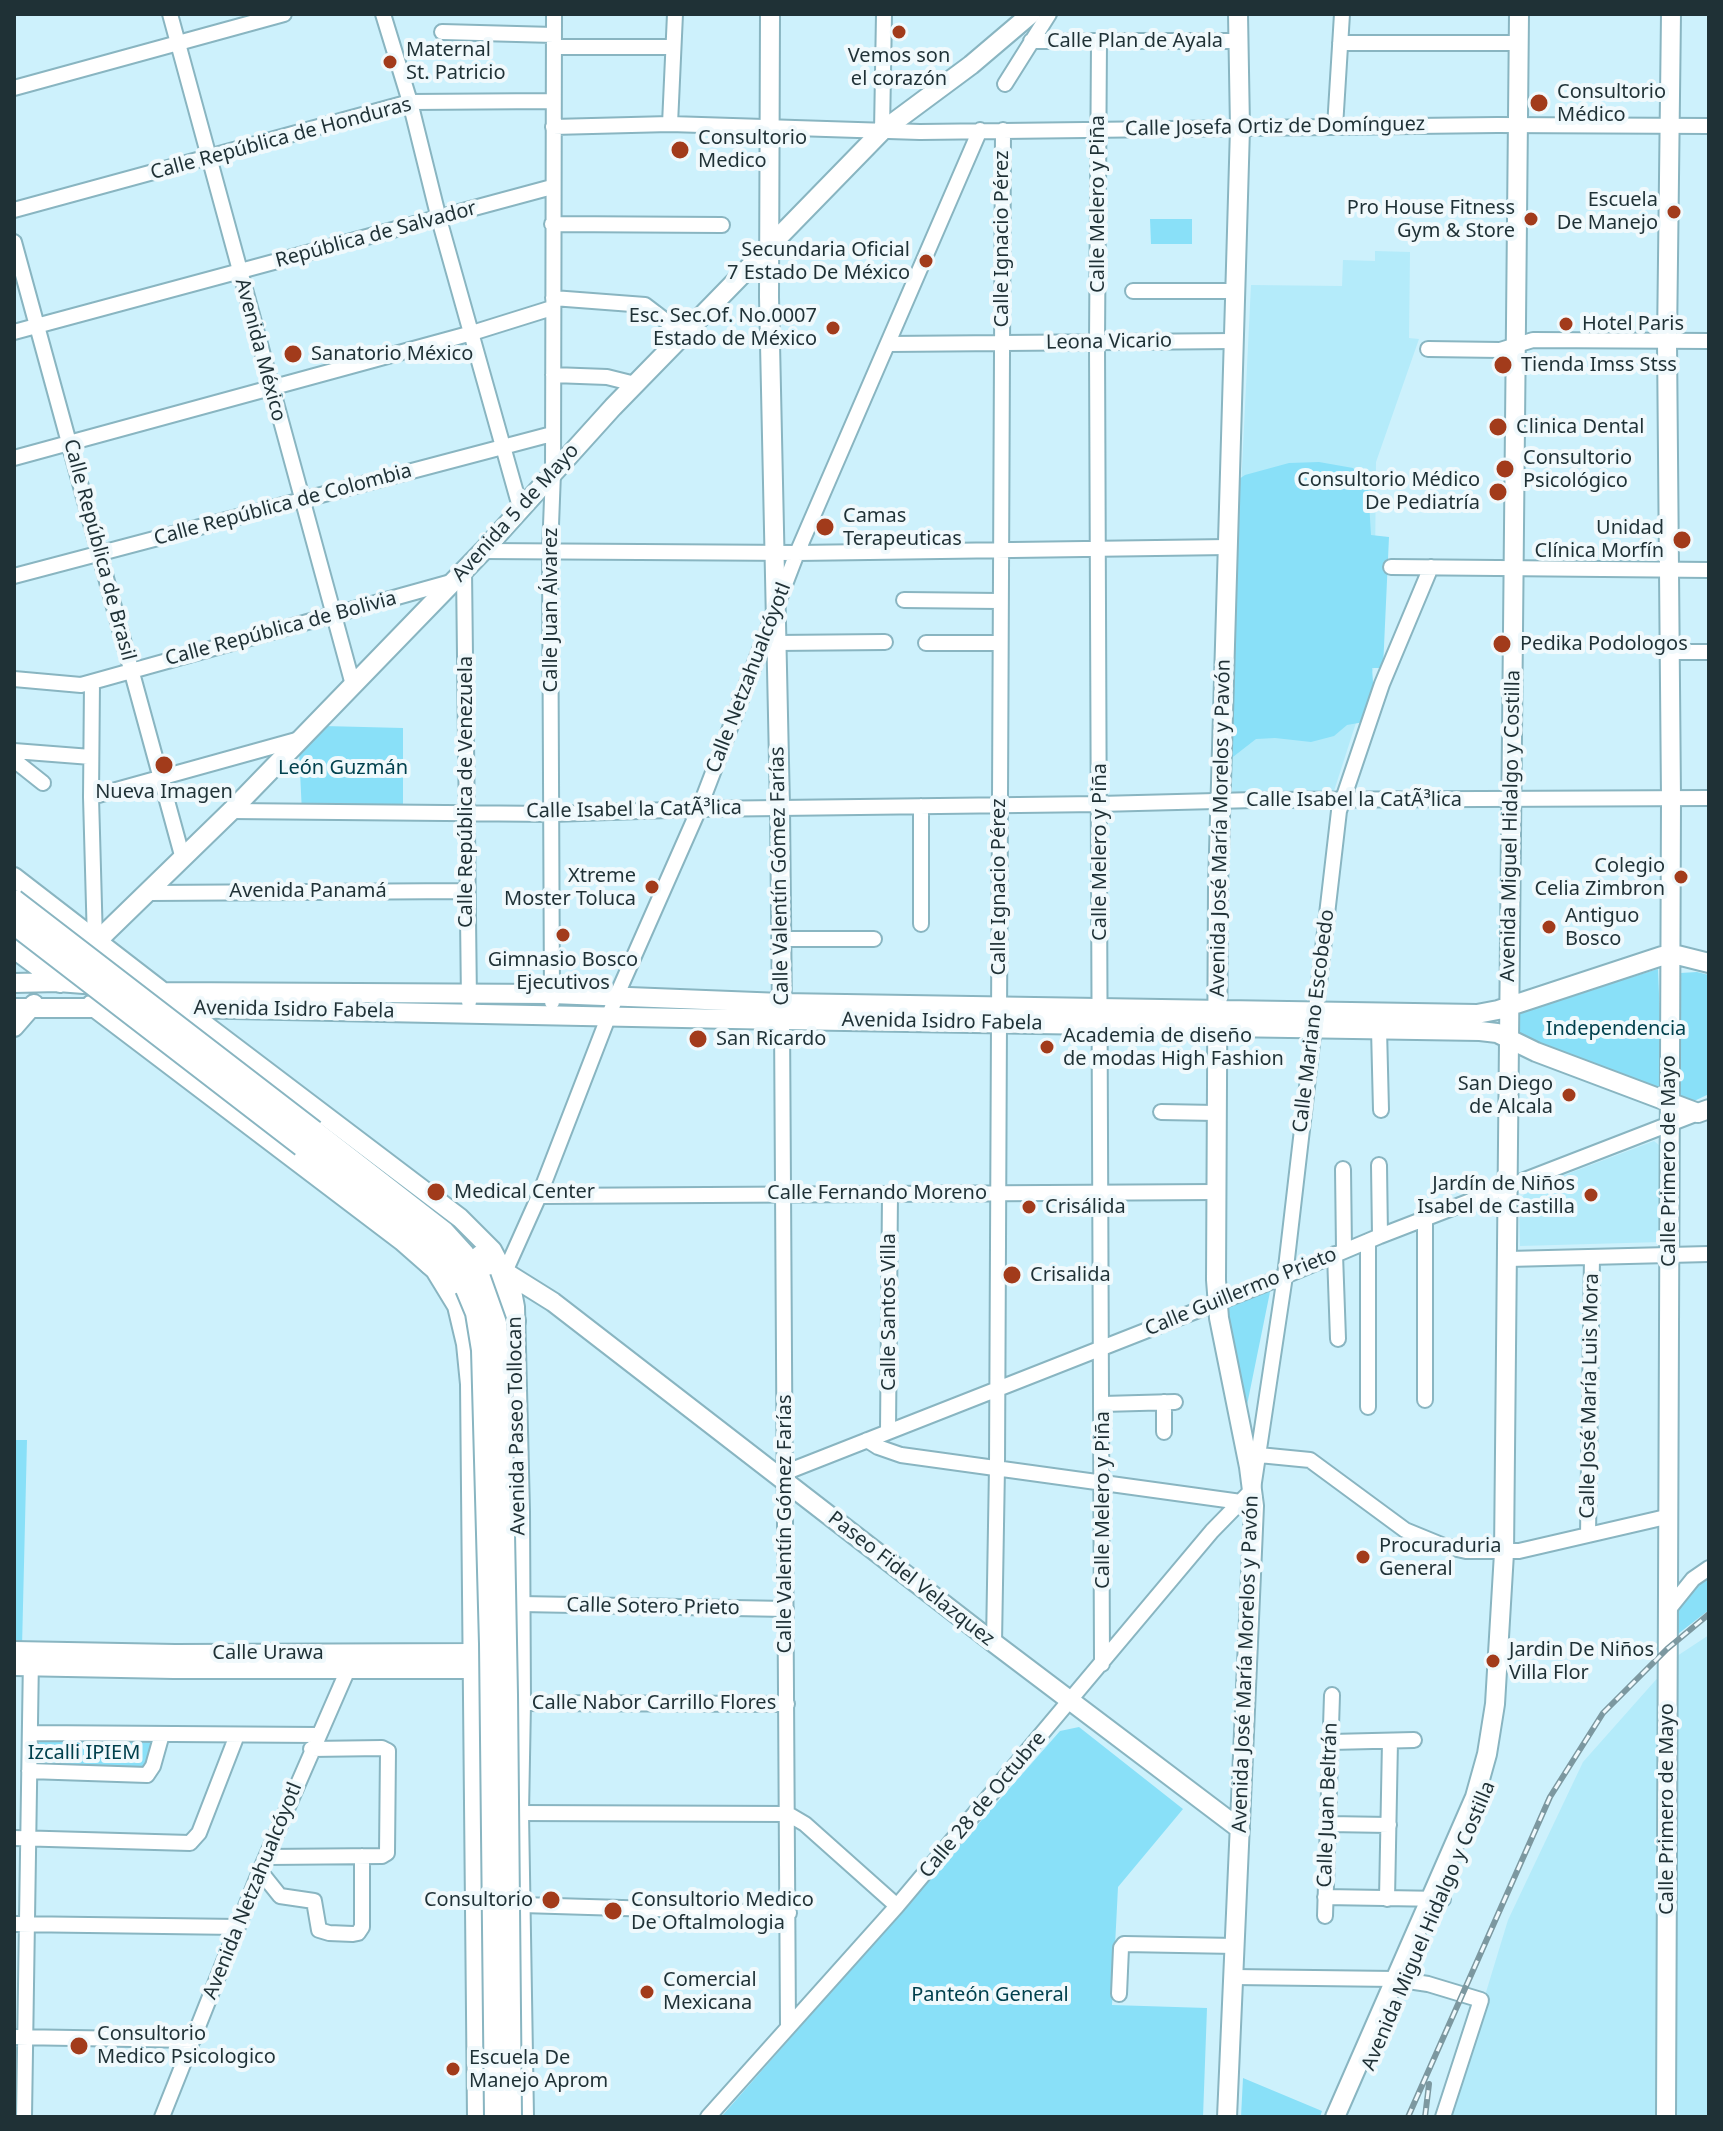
<!DOCTYPE html>
<meta charset="utf-8">
<style>
body{margin:0}
#map{position:relative;width:1723px;height:2131px;overflow:hidden;background:#cdf1fc;font-family:"Noto Sans",sans-serif}
canvas{display:block}
.frame{position:absolute;inset:0;border:16px solid #1f3136;pointer-events:none}
</style>
<div id="map">
<canvas width="1723" height="2131"></canvas>
<div class="frame"></div>
</div>
<script>
const g = document.querySelector('canvas').getContext('2d');
g.lineJoin = 'round';
function paint(path, color) { g.fillStyle = color; g.fill(path, 'evenodd'); }
const poly = rows => new Path2D(rows.map(r => 'M' + r).join(''));
function stroke(path, color, width, dash) { g.strokeStyle = color; g.lineWidth = width; g.lineCap = dash ? 'butt' : 'round'; g.setLineDash(dash || []); g.stroke(path); }
function label(font, color, halo, rows, align = 'center') {
  g.font = font + ' "Noto Sans",sans-serif'; g.lineWidth = 8; g.setLineDash([]); g.textBaseline = 'middle'; g.strokeStyle = halo; g.fillStyle = color; for (const [text, x, y, turn = 0] of rows) {
    g.save(); g.translate(x, y); g.rotate((+turn || 0) * Math.PI / 180); g.textAlign = isNaN(turn) ? turn : align; if (halo) g.strokeText(text, 0, 0); g.fillText(text, 0, 0); g.restore();
  }
}
paint(poly([
 [1375,251,1410,252,1409,338,1419,339,1376,462,1374,667,1333,794,1226,792,1251,285,1342,286,1343,260,1375,261],
 [1654,1141,1659,1145,1661,1242,1520,1246,1519,1205,1521,1198,1530,1188],
 [1709,1635,1709,2117,1448,2117,1508,1920,1583,1762,1677,1656]
]), '#b4ebfa');
paint(poly([
 [1150,219,1192,219,1192,244,1151,244],
 [1319,462,1353,468,1368,485,1371,535,1389,537,1383,668,1372,668,1374,696,1364,722,1347,725,1334,736,1311,742,1275,738,1256,739,1229,760,1236,481,1245,475,1289,463],
 [324,726,403,728,403,806,302,813,299,751],
 [1658,969,1663,1093,1520,1040,1519,1011],
 [1697,972,1709,975,1709,1094,1692,1102,1675,1095,1677,986,1680,973],
 [1271,1287,1246,1410,1226,1306],
 [14,1440,27,1440,22,1647,14,1647],
 [1709,1576,1709,1610,1674,1637,1674,1614,1693,1588],
 [1079,1727,1183,1809,1118,1887,1112,2005,1207,2008,1203,2117,721,2117,1060,1731],
 [30,1733,156,1734,141,1776,29,1771],
 [1243,2078,1322,2111,1320,2117,1241,2117]
]), '#89e0f8');
const minor = poly([
 [170,14,353,685],
 [383,14,410,102,439,219,520,507],
 [442,32,554,35],
 [1031,41,1239,41],
 [1099,41,1097,343,1102,1664],
 [1340,43,1518,43],
 [554,47,672,47],
 [1005,84,1049,14],
 [14,88,284,14],
 [670,124,675,14],
 [553,127,670,124,920,132,1497,125,1709,126],
 [1335,127,1342,14],
 [882,131,884,14],
 [14,210,410,102,552,101],
 [552,224,722,225],
 [14,242,183,859],
 [1133,291,1235,291],
 [553,298,645,305,683,334],
 [14,332,552,187],
 [889,344,1234,341],
 [1428,349,1500,350,1533,340,1709,341],
 [553,375,607,377,635,384],
 [14,458,472,333,552,308],
 [483,551,797,553,1228,547],
 [1391,567,1709,570],
 [464,570,469,1002],
 [14,576,552,434],
 [904,600,999,601],
 [775,643,885,642],
 [926,643,999,643],
 [1670,652,1709,652],
 [14,679,81,685,451,582],
 [92,682,91,797,95,942],
 [14,751,91,757],
 [14,760,43,783],
 [91,797,300,739],
 [231,811,552,814,699,809,1099,804,1255,800,1709,798],
 [149,893,466,891],
 [921,924,921,806],
 [782,939,874,939],
 [552,1002,550,551,553,473,554,14],
 [782,1020,788,2027],
 [1379,1029,1381,1110],
 [1161,1112,1216,1113],
 [1379,1165,1380,1236],
 [1343,1169,1344,1250],
 [539,1196,1215,1192],
 [1425,1219,1425,1400],
 [1368,1241,1368,1407],
 [1335,1254,1338,1339],
 [1508,1259,1709,1254],
 [505,1272,539,1196,616,997,699,809,797,553,980,130],
 [1103,1404,1175,1402],
 [888,1431,890,1193],
 [1164,1432,1164,1402],
 [867,1440,878,1447,901,1455,1241,1502],
 [1259,1455,1310,1460,1405,1530,1444,1546,1466,1551,1519,1551,1666,1517],
 [784,1473,1285,1276,1380,1236,1698,1113],
 [1588,1535,1592,1257],
 [521,1604,786,1609],
 [1668,1610,1693,1579,1709,1568],
 [994,1643,997,1467,1003,130],
 [521,1703,787,1704],
 [30,1733,318,1735],
 [1331,1742,1414,1740],
 [29,1771,147,1775,153,1766,162,1734],
 [519,1813,788,1814,805,1824,897,1906],
 [1328,1824,1389,1825],
 [14,1838,190,1843,199,1833,237,1735],
 [267,1857,382,1856,387,1853,388,1751,382,1748,311,1749],
 [260,1871,280,1896,314,1901,319,1930,329,1933,353,1934,358,1933,362,1927,362,1856],
 [1325,1897,1443,1899],
 [1387,1899,1390,1741],
 [522,1905,789,1913],
 [1325,1916,1332,1695],
 [14,1924,238,1927],
 [1234,1977,1395,1979,1428,1984,1481,2000,1443,2117],
 [1119,1994,1121,1948,1124,1944,1236,1946],
 [14,2037,193,2040],
 [24,2117,31,1657],
 [162,2117,260,1871,349,1667],
 [708,2117,897,1906,1212,1531,1253,1489,1285,1276,1339,811,1382,684,1431,567]
]);
const major = poly([
 [770,14,769,297,780,808,782,1015],
 [14,877,163,992],
 [14,949,60,983],
 [89,949,231,811,483,551,613,407,882,131,971,65,1031,14],
 [14,983,58,982,97,985],
 [122,988,162,992,552,994,782,1003,1477,1014,1498,1010,1662,956,1677,955,1709,963],
 [91,1005,402,1241,435,1270,457,1306,466,1344,470,1384,477,2117],
 [14,1008,183,1008,782,1020,1480,1031,1497,1033,1536,1052,1698,1113,1709,1109],
 [183,1008,460,1218,492,1250,511,1286,515,1307,520,1512,521,1703,519,1813,524,2117],
 [14,1027,34,1004],
 [505,1272,553,1302,994,1643,1240,1829],
 [14,1651,175,1654,483,1653],
 [14,1666,174,1669,483,1669],
 [1227,2117,1254,1506,1249,1467,1219,1318,1216,1280,1218,886,1240,128,1238,14],
 [1335,2117,1475,1797,1487,1754,1495,1704,1504,1553,1519,14],
 [1666,2117,1671,799,1667,341,1671,14]
]);
const highway = poly([
 [314,1131,444,1232,464,1254,480,1278],
 [302,1146,431,1244,454,1268,466,1289],
 [404,1235,430,1264],
 [480,1256,515,1321]
]);
stroke(minor, '#89b5c1', 18);
stroke(major, '#89b5c1', 22);
stroke(highway, '#89b5c1', 24);
stroke(minor, '#fff', 14);
stroke(major, '#fff', 18);
stroke(highway, '#fff', 20);
const rail = poly([
 [1408,2117,1550,1797,1603,1713,1667,1649,1709,1614],
 [1425,2117,1429,2084]
]);
stroke(rail, '#7c98a0', 6);
stroke(rail, '#f0f9fc', 3, [9]);
const highwayBridge = poly([
 [14,900,314,1131],
 [14,924,302,1146],
 [480,1278,496,1323,501,1371,507,1695,511,2117],
 [466,1289,476,1313,482,1350,490,1644,495,2117]
]);
stroke(highwayBridge, '#89b5c1', 24, []);
stroke(highwayBridge, '#fff', 20);
for (const [x, y, r, color] of [
 [899,32,8,"#a23b1b"],
 [390,62,8,"#a23b1b"],
 [1539,103,10,"#a23b1b"],
 [680,150,10,"#a23b1b"],
 [1674,212,8,"#a23b1b"],
 [1531,219,8,"#a23b1b"],
 [926,261,8,"#a23b1b"],
 [1566,324,8,"#a23b1b"],
 [833,328,8,"#a23b1b"],
 [293,354,10,"#a23b1b"],
 [1503,365,10,"#a23b1b"],
 [1498,427,10,"#a23b1b"],
 [1505,469,10,"#a23b1b"],
 [1498,492,10,"#a23b1b"],
 [825,527,10,"#a23b1b"],
 [1682,540,10,"#a23b1b"],
 [1502,644,10,"#a23b1b"],
 [164,765,10,"#a23b1b"],
 [1681,877,8,"#a23b1b"],
 [652,887,8,"#a23b1b"],
 [1549,927,8,"#a23b1b"],
 [563,935,8,"#a23b1b"],
 [698,1039,10,"#a23b1b"],
 [1047,1047,8,"#a23b1b"],
 [1569,1095,8,"#a23b1b"],
 [436,1192,10,"#a23b1b"],
 [1591,1195,8,"#a23b1b"],
 [1029,1207,8,"#a23b1b"],
 [1012,1275,10,"#a23b1b"],
 [1363,1557,8,"#a23b1b"],
 [1493,1661,8,"#a23b1b"],
 [551,1900,10,"#a23b1b"],
 [613,1911,10,"#a23b1b"],
 [647,1992,8,"#a23b1b"],
 [79,2046,10,"#a23b1b"],
 [453,2069,8,"#a23b1b"]
]) { const dot = new Path2D(); dot.arc(x, y, r, 0, 2 * Math.PI); g.fillStyle = color; g.fill(dot); stroke(dot, '#f0f9fc', 3); }
label('20px', '#1f3136', '#f0f9fc', [
 ["Calle Plan de Ayala",1135,41],
 ["Calle Josefa Ortiz de Domínguez",1275,127,-1],
 ["Calle República de Honduras",281,139,-15],
 ["Calle Melero y Piña",1098,204,-90],
 ["República de Salvador",376,235,-15],
 ["Calle Ignacio Pérez",1002,239,-90],
 ["Leona Vicario",1109,342,-1],
 ["Avenida México",260,350,75],
 ["Calle República de Colombia",283,505,-15],
 ["Avenida 5 de Mayo",516,513,-48],
 ["Calle República de Brasil",99,550,75],
 ["Calle Juan Álvarez",551,610,-90],
 ["Calle República de Bolivia",281,629,-15],
 ["Calle Netzahualcóyotl",749,678,-69],
 ["Calle República de Venezuela",466,792,-90],
 ["Calle Isabel la CatÃ³lica",1354,800],
 ["Calle Isabel la CatÃ³lica",634,810,-1],
 ["Avenida Miguel Hidalgo y Costilla",1511,826,-89],
 ["Avenida José María Morelos y Pavón",1221,828,-89],
 ["Calle Melero y Piña",1100,852,-90],
 ["Calle Valentín Gómez Farías",780,876,-91],
 ["Calle Ignacio Pérez",999,887,-90],
 ["Avenida Panamá",308,891],
 ["Avenida Isidro Fabela",294,1010,1],
 ["Calle Mariano Escobedo",1314,1021,-83],
 ["Avenida Isidro Fabela",942,1022,1],
 ["Calle Primero de Mayo",1669,1161,-90],
 ["Calle Fernando Moreno",877,1193],
 ["Calle Guillermo Prieto",1241,1292,-22],
 ["Calle Santos Villa",889,1312,-90],
 ["Calle José María Luis Mora",1590,1396,-89],
 ["Avenida Paseo Tollocan",517,1426,-91],
 ["Calle Melero y Piña",1103,1500,-90],
 ["Calle Valentín Gómez Farías",785,1524,-90],
 ["Paseo Fidel Velazquez",911,1579,38],
 ["Calle Sotero Prieto",653,1607,1],
 ["Calle Urawa",268,1653],
 ["Avenida José María Morelos y Pavón",1246,1664,-88],
 ["Calle Nabor Carrillo Flores",654,1703],
 ["Calle 28 de Octubre",983,1805,-50],
 ["Calle Juan Beltrán",1328,1805,-88],
 ["Calle Primero de Mayo",1667,1809,-90],
 ["Avenida Netzahualcóyotl",253,1891,-68],
 ["Avenida Miguel Hidalgo y Costilla",1429,1926,-67]
]);
label('20px', '#1f3136', '#f0f9fc', [
 ["Maternal",406,50],
 ["St. Patricio",406,73],
 ["Vemos son",899,56,"center"],
 ["el corazón",899,79,"center"],
 ["Consultorio",1557,92],
 ["Médico",1557,115],
 ["Consultorio",698,138],
 ["Medico",698,161],
 ["Escuela",1658,200,"right"],
 ["De Manejo",1658,223,"right"],
 ["Pro House Fitness",1515,208,"right"],
 ["Gym & Store",1515,231,"right"],
 ["Secundaria Oficial",910,250,"right"],
 ["7 Estado De México",910,273,"right"],
 ["Esc. Sec.Of. No.0007",817,316,"right"],
 ["Estado de México",817,339,"right"],
 ["Hotel Paris",1582,324],
 ["Sanatorio México",311,354],
 ["Tienda Imss Stss",1521,365],
 ["Clinica Dental",1516,427],
 ["Consultorio",1523,458],
 ["Psicológico",1523,481],
 ["Consultorio Médico",1480,480,"right"],
 ["De Pediatría",1480,503,"right"],
 ["Camas",843,516],
 ["Terapeuticas",843,539],
 ["Unidad",1664,528,"right"],
 ["Clínica Morfín",1664,551,"right"],
 ["Pedika Podologos",1520,644],
 ["Nueva Imagen",164,792,"center"],
 ["Colegio",1665,866,"right"],
 ["Celia Zimbron",1665,889,"right"],
 ["Xtreme",636,876,"right"],
 ["Moster Toluca",636,899,"right"],
 ["Antiguo",1565,916],
 ["Bosco",1565,939],
 ["Gimnasio Bosco",563,960,"center"],
 ["Ejecutivos",563,983,"center"],
 ["Academia de diseño",1063,1036],
 ["de modas High Fashion",1063,1059],
 ["San Ricardo",716,1039],
 ["San Diego",1553,1084,"right"],
 ["de Alcala",1553,1107,"right"],
 ["Jardín de Niños",1575,1184,"right"],
 ["Isabel de Castilla",1575,1207,"right"],
 ["Medical Center",454,1192],
 ["Crisálida",1045,1207],
 ["Crisalida",1030,1275],
 ["Procuraduria",1379,1546],
 ["General",1379,1569],
 ["Jardin De Niños",1509,1650],
 ["Villa Flor",1509,1673],
 ["Consultorio",533,1900,"right"],
 ["Consultorio Medico",631,1900],
 ["De Oftalmologia",631,1923],
 ["Comercial",663,1980],
 ["Mexicana",663,2003],
 ["Consultorio",97,2034],
 ["Medico Psicologico",97,2057],
 ["Escuela De",469,2058],
 ["Manejo Aprom",469,2081]
], 'left');
label('20px', '#00404d', '#f0f9fc', [
 ["León Guzmán",343,768],
 ["Independencia",1616,1029],
 ["Izcalli IPIEM",84,1753],
 ["Panteón General",990,1995]
]);
</script>
